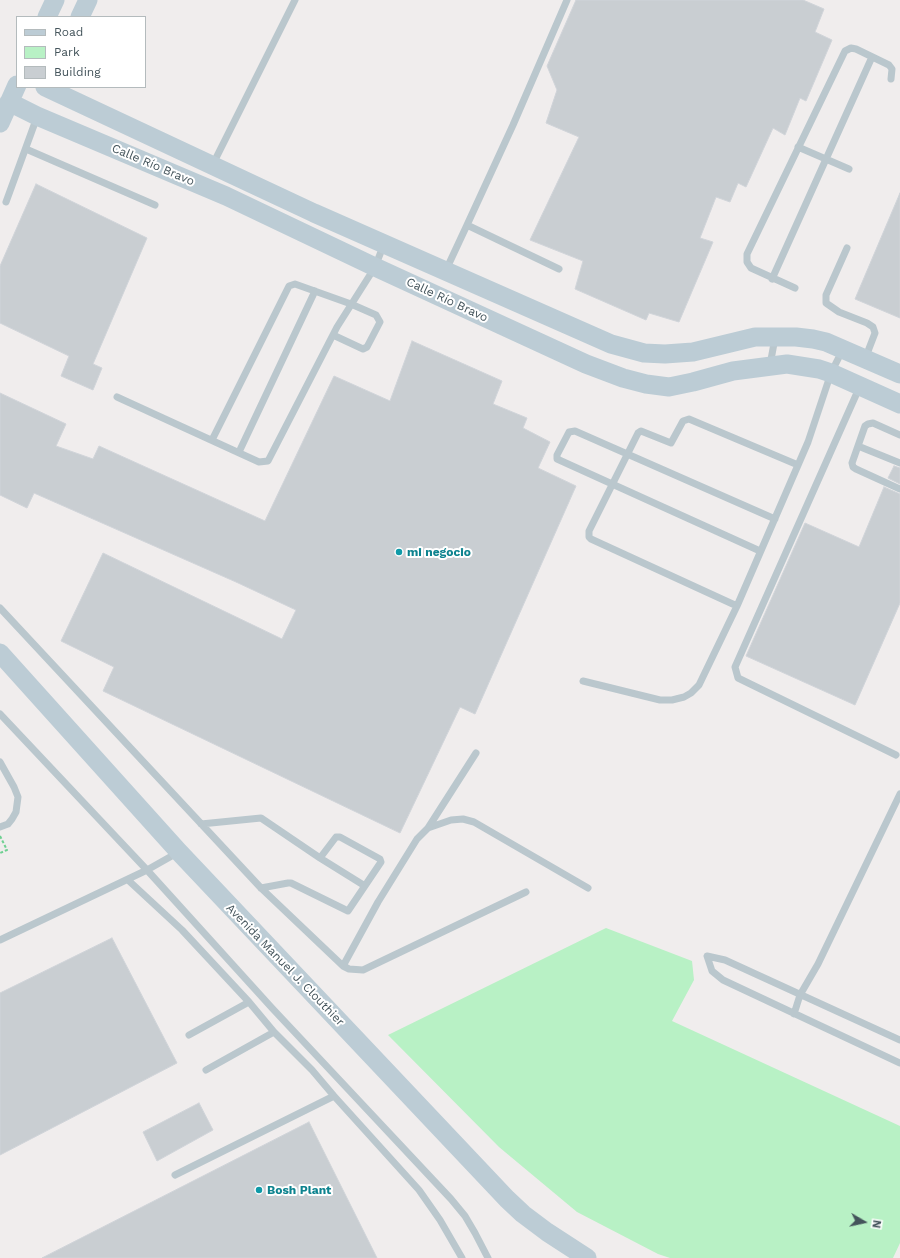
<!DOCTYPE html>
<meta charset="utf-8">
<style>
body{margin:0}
#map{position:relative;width:900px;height:1258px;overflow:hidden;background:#f0eded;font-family:"Work Sans",sans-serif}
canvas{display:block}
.legend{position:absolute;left:16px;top:16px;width:130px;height:72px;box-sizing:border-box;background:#fff;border:1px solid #b4bbbd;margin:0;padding:5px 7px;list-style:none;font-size:12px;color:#44545b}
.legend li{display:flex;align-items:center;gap:8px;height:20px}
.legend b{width:20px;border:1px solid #b4bbbd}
.north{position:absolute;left:844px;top:1202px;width:40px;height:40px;-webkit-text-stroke:3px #fff;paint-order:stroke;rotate:99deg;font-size:11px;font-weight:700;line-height:16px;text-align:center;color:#44545b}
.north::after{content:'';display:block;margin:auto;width:14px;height:18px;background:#44545b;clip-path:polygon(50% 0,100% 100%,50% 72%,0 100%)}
</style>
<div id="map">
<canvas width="900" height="1258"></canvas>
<ul class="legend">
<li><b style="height:5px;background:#bcccd5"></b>Road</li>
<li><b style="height:11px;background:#b8f1c5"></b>Park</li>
<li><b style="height:11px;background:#c9ced2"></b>Building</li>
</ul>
<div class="north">N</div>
</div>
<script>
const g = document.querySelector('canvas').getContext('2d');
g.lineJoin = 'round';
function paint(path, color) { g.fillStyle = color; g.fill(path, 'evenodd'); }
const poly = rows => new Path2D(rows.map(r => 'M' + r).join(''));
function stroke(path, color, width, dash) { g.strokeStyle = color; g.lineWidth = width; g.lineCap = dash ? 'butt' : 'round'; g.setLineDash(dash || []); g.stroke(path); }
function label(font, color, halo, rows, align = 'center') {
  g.font = font + ' "Work Sans",sans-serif'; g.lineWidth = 4; g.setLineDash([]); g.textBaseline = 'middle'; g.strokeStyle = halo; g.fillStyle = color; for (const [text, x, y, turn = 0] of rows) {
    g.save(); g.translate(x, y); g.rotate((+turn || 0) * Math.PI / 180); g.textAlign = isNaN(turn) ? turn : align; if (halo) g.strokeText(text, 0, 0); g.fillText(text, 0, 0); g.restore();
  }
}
paint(poly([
 [606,928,692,961,694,980,672,1021,900,1126,900,1243,893,1258,670,1258,658,1254,577,1212,499,1147,388,1035]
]), '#b8f1c5');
const building = poly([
 [576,0,803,0,824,9,815,32,832,40,806,101,800,98,785,135,773,128,746,187,738,183,730,202,716,197,700,238,713,242,679,322,649,313,646,320,575,289,583,261,530,240,579,137,546,123,557,90,547,66,576,0],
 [36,184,147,238,93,364,102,368,93,390,61,376,69,356,0,323,0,266,36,184],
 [900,193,900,318,855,299,900,193],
 [412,341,502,381,493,404,527,418,523,428,550,442,538,468,576,486,475,714,460,707,400,833,103,691,114,667,61,641,103,553,282,639,296,610,236,582,34,493,27,508,0,495,0,393,66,424,56,446,93,459,99,446,265,521,334,376,390,401,412,341],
 [894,466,900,468,900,484,888,478,894,466],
 [884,487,900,494,900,603,855,705,746,656,805,523,859,547,884,487],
 [112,938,177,1063,0,1155,0,993,112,938],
 [199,1103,213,1130,157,1161,143,1132,199,1103],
 [309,1122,377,1258,42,1258,309,1122]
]);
paint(building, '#c9ced2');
stroke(building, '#d0d4d9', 1);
stroke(poly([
 [0,836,7,850,0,853]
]), '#6ed091', 2, [3, 2]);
stroke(poly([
 [798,147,849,169],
 [26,149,155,205],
 [213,164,295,0],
 [6,202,37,117],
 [467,225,513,125,567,0],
 [847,248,826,295,826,303,839,312,867,323,873,327,875,333,865,359],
 [446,270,467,225,559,269],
 [772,279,872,57],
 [795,288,751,268,747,262,747,254,845,51,851,48,856,49,889,65,892,69,891,79],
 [770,365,775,338],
 [860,386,735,667,738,678,896,755],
 [117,397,259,462,268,461,337,327,375,267,384,244],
 [900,435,873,423,868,424,865,426,852,463,853,467,856,469,900,489],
 [212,440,289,286,295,284,351,304,376,315,380,322,367,347,363,349,333,335],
 [858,446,900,463],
 [239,452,315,291],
 [760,551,557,459,557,455,569,432,575,431,775,519],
 [737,606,591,539,589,537,589,531,638,433,641,431,671,443,683,421,689,419,798,465],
 [0,608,261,888,343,966,349,969,363,970,526,892],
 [583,681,660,700,672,700,684,697,691,693,699,685,737,606,808,442,831,373,843,349],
 [0,714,147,870,272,1008,451,1199,465,1216,475,1233,488,1258],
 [0,762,14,787,18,797,16,812,12,819,8,824,0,827],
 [201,824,261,818,320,858,365,886],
 [428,828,451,820,463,819,474,822,588,888],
 [128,880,182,930,249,1002,274,1032,312,1070,334,1096,419,1190,440,1220,462,1258],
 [261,888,288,883,291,883,348,911,381,862,380,859,340,837,336,837,320,858],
 [0,940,147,870,177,853],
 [343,966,378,902,417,839,428,828,476,753],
 [794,1014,800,995,818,964,900,794],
 [189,1035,249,1002],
 [900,1040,725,960,707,956,712,971,723,980,900,1063],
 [206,1070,274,1032],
 [175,1175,334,1096]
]), '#bac7cd', 7);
stroke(poly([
 [47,17,55,0],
 [80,17,88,0],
 [45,87,314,213,611,344,644,353,665,354,693,352,755,337,796,337,813,339,826,342,900,374],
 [9,102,37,116,226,196,375,267,586,364,623,378,646,384,669,387,693,382,733,371,787,364,819,369,831,373,900,404],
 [0,123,17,85],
 [0,653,179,852,507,1199,523,1214,547,1232,587,1258]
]), '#bcccd5', 19);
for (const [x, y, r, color] of [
 [399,552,4,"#0f9aa8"],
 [259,1190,4,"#0f9aa8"]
]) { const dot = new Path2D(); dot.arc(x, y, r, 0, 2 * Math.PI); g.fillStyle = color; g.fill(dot); stroke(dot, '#fff', 1.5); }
label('12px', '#44545b', '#fff', [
 ["Calle Río Bravo",153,165,23],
 ["Calle Río Bravo",447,300,25],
 ["Avenida Manuel J. Clouthier",285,965,46]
]);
label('bold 12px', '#0d838f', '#fff', [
 ["mi negocio",407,552],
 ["Bosh Plant",267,1190]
], 'left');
</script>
